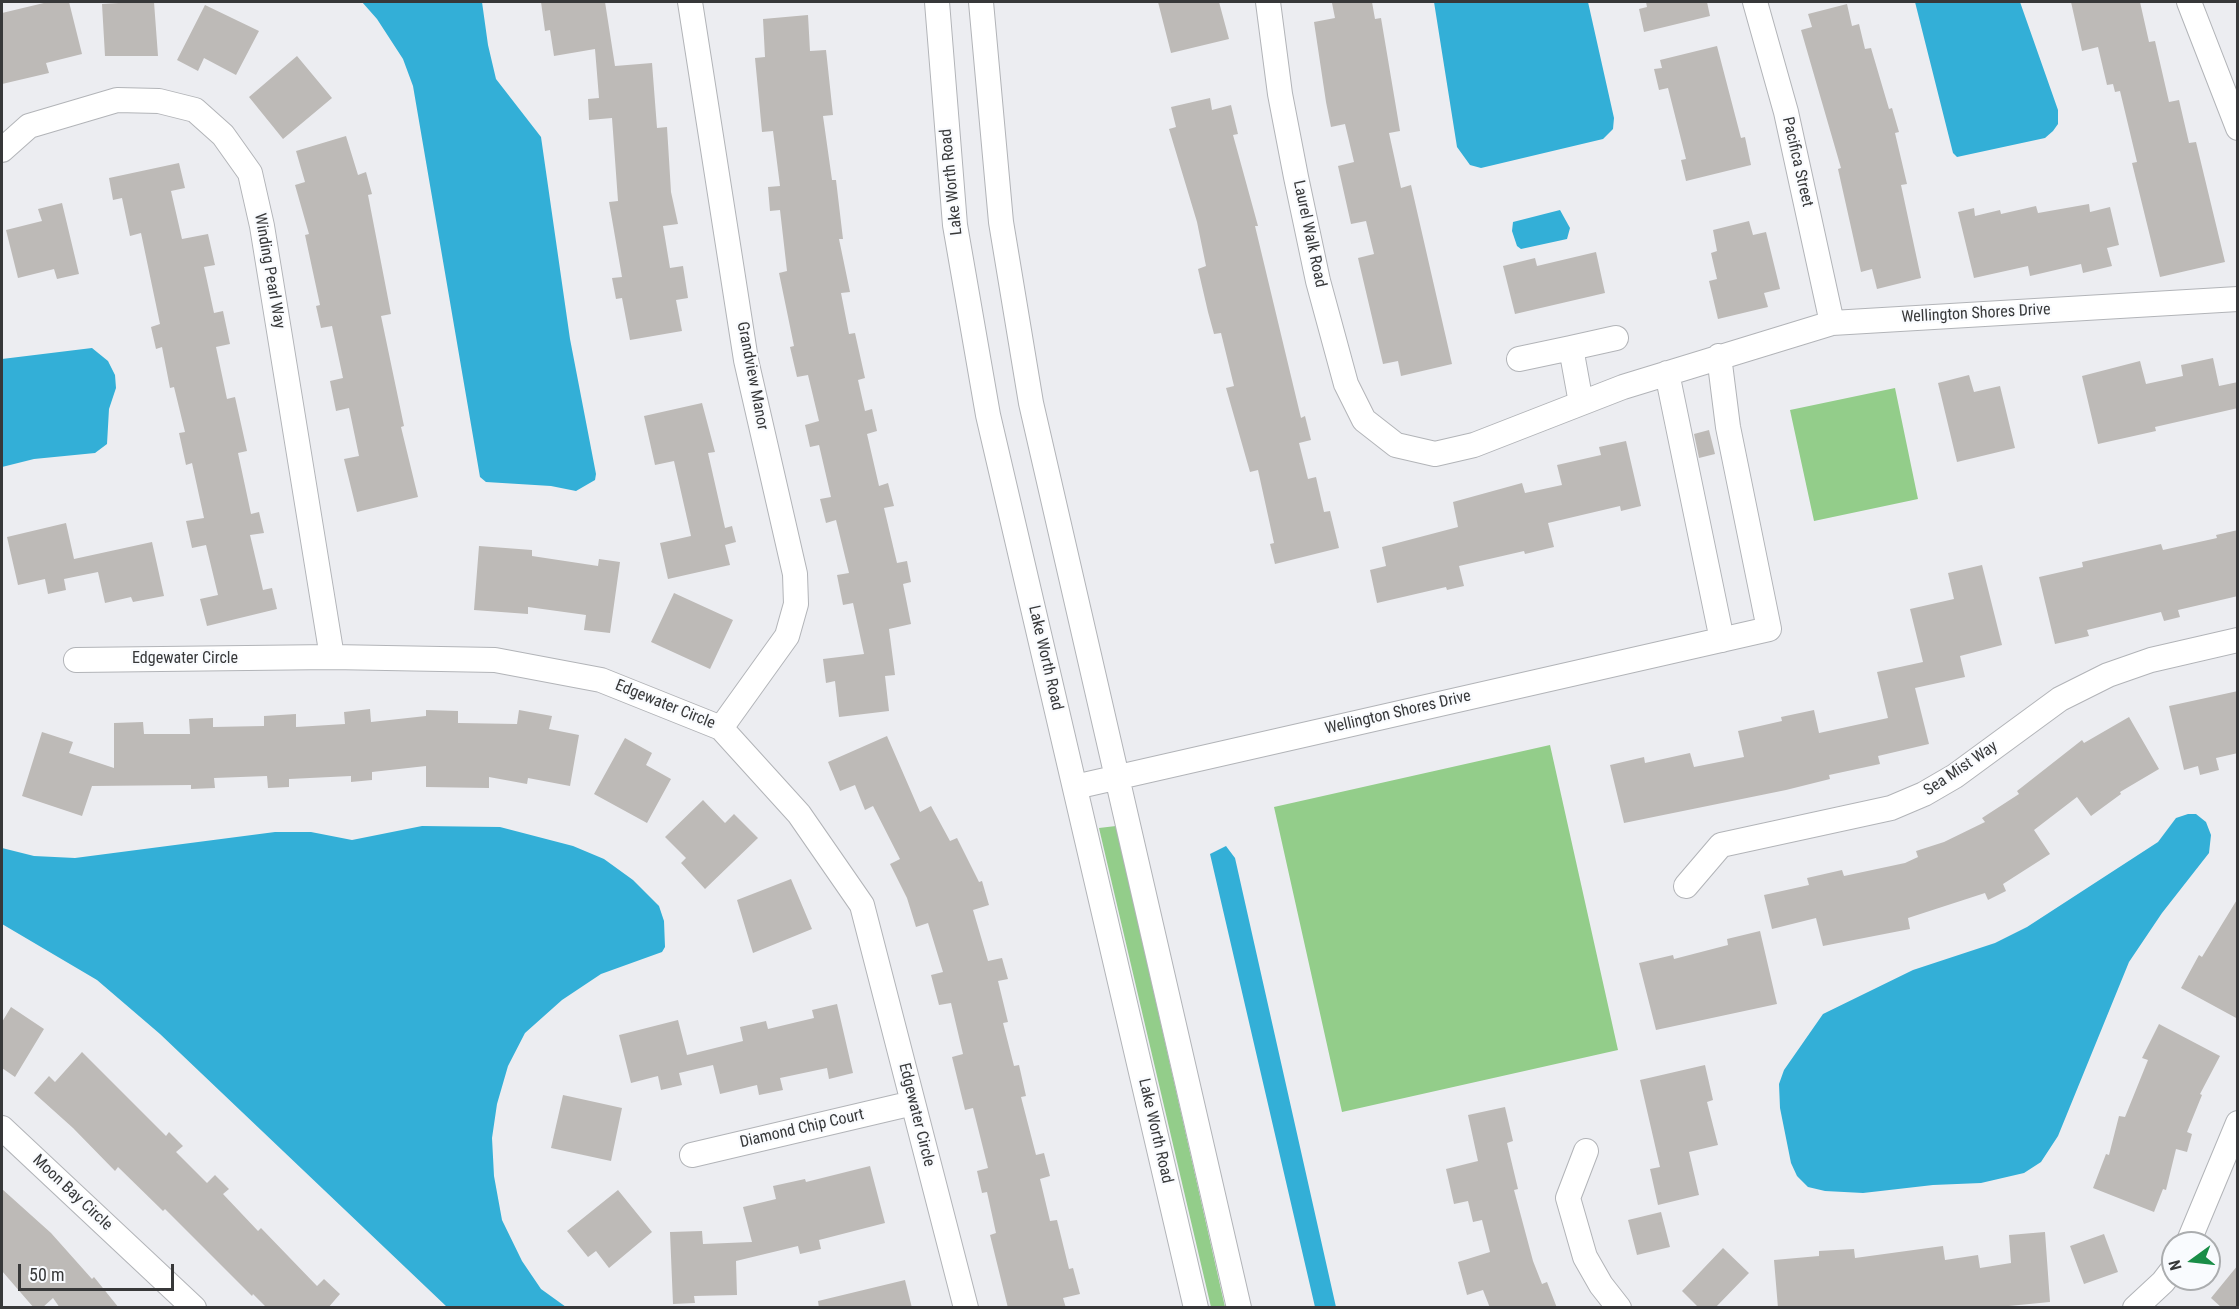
<!DOCTYPE html>
<style>
body{margin:0}
#map{position:relative;width:2239px;height:1309px;overflow:hidden;background:#ecedf1;font-family:"Roboto Condensed",sans-serif}
canvas{display:block}
.frame{position:absolute;inset:0;border:3px solid #373839;pointer-events:none}
.north{position:absolute;left:2161px;top:1231px;width:60px;height:60px;box-sizing:border-box;background:#f9fbfe;border:2px solid #abadaf;border-radius:50%;rotate:255deg;font-size:16px;font-weight:700;line-height:24px;text-align:center;color:#373839}
.north::after{content:'';display:block;margin:auto;width:21px;height:27px;background:#198d47;clip-path:polygon(50% 0,100% 100%,50% 72%,0 100%)}
.scale{position:absolute;left:18px;top:1264px;width:156px;height:27px;box-sizing:border-box;border:3px solid #373839;border-top:0;padding-left:8px;font-size:18px;line-height:21px;white-space:nowrap;color:#373839;-webkit-text-stroke:4px #f9fbfe;paint-order:stroke}
</style>
<div id="map">
<canvas width="2239" height="1309"></canvas>
<div class="frame"></div>
<div class="north">N</div>
<div class="scale">50 m</div>
</div>
<script>
const g = document.querySelector('canvas').getContext('2d');
g.lineJoin = 'round';
function paint(path, color) { g.fillStyle = color; g.fill(path, 'evenodd'); }
const poly = rows => new Path2D(rows.map(r => 'M' + r).join(''));
function stroke(path, color, width, dash) { g.strokeStyle = color; g.lineWidth = width; g.lineCap = dash ? 'butt' : 'round'; g.setLineDash(dash || []); g.stroke(path); }
function label(font, color, halo, rows, align = 'center') {
  g.font = font + ' "Roboto Condensed",sans-serif'; g.lineWidth = 4.5; g.setLineDash([]); g.textBaseline = 'middle'; g.strokeStyle = halo; g.fillStyle = color; for (const [text, x, y, turn = 0] of rows) {
    g.save(); g.translate(x, y); g.rotate((+turn || 0) * Math.PI / 180); g.textAlign = isNaN(turn) ? turn : align; if (halo) g.strokeText(text, 0, 0); g.fillText(text, 0, 0); g.restore();
  }
}
paint(poly([
 [1895,388,1918,499,1814,521,1790,410],
 [1550,745,1618,1050,1342,1112,1274,807],
 [1116,826,1225,1307,1211,1307,1099,828]
]), '#93cd8a');
paint(poly([
 [362,2,482,2,488,45,496,79,541,137,570,339,596,474,595,480,576,491,551,486,486,482,480,477,413,86,403,59,377,19],
 [1434,2,1588,2,1614,118,1613,129,1603,139,1481,168,1470,165,1457,147],
 [1915,2,2020,2,2058,110,2058,124,2053,131,2045,138,1957,157,1953,153],
 [1560,210,1570,228,1567,239,1521,249,1517,246,1512,231,1513,222],
 [92,348,108,361,115,375,116,388,109,409,107,444,95,453,34,459,2,467,2,359],
 [2188,814,2196,814,2206,822,2211,835,2209,853,2162,913,2129,962,2058,1136,2041,1162,2024,1173,1981,1183,1933,1185,1863,1193,1825,1191,1808,1187,1797,1176,1791,1163,1780,1108,1779,1084,1784,1070,1823,1014,1913,970,1995,943,2027,927,2158,842,2176,818],
 [422,826,500,827,573,846,604,859,633,880,659,906,664,921,665,947,662,952,601,974,562,1000,525,1033,508,1066,497,1104,492,1138,494,1176,502,1220,522,1261,541,1289,566,1307,447,1307,160,1034,97,980,2,924,2,848,34,856,75,858,275,832,311,832,352,840],
 [1226,846,1235,858,1336,1307,1315,1307,1210,854]
]), '#33afd7');
paint(poly([
 [48,2,69,2,82,54,46,63,49,73,2,84,2,13],
 [135,2,154,2,158,56,105,56,102,4],
 [541,2,605,2,615,66,652,63,657,128,667,127,671,192,678,224,663,226,670,268,683,266,688,298,676,300,682,331,630,340,622,298,616,299,612,278,622,277,609,202,618,201,612,118,589,120,588,99,599,98,595,49,554,56,550,30,545,31],
 [1158,2,1219,2,1229,39,1171,53],
 [1341,2,1372,2,1375,19,1381,18,1400,131,1389,133,1401,188,1411,185,1452,364,1401,376,1398,361,1383,364,1358,258,1374,254,1366,221,1351,224,1338,166,1354,162,1345,124,1331,127,1326,102,1314,22,1335,18,1332,3],
 [1646,2,1707,2,1710,16,1644,32,1639,9,1647,7],
 [2071,2,2140,2,2149,42,2155,41,2169,102,2179,100,2189,143,2196,142,2225,262,2160,277,2132,163,2137,162,2120,91,2115,92,2113,84,2107,85,2098,47,2082,51],
 [1847,4,1852,26,1859,24,1865,49,1871,48,1889,109,1892,108,1899,132,1895,133,1907,184,1901,185,1921,278,1877,289,1872,269,1861,272,1838,169,1841,168,1801,30,1812,27,1808,14],
 [205,5,259,31,236,75,204,58,198,71,177,60],
 [808,15,810,51,826,50,833,115,823,116,832,180,836,180,843,239,839,239,850,292,841,293,849,334,855,333,865,378,858,380,865,411,872,409,877,431,867,434,879,486,888,483,894,506,884,508,897,563,907,561,911,582,903,584,911,624,889,629,895,675,885,676,889,711,839,717,835,681,826,683,823,659,864,654,853,603,843,605,837,575,849,573,836,520,826,523,820,499,831,497,819,445,810,447,805,425,819,421,808,375,797,377,790,347,794,346,779,273,787,271,780,210,770,211,768,187,780,186,773,131,762,132,755,58,765,57,763,19],
 [1717,46,1741,138,1745,137,1751,165,1686,181,1681,160,1686,159,1668,88,1659,90,1654,69,1662,68,1660,60],
 [297,56,332,98,283,139,249,97],
 [1210,98,1212,110,1231,105,1238,134,1233,135,1258,226,1255,226,1301,418,1305,416,1311,440,1299,443,1308,479,1316,477,1324,512,1330,511,1339,548,1275,564,1270,544,1274,543,1258,470,1250,472,1226,388,1234,386,1221,333,1214,334,1208,312,1198,269,1206,266,1197,222,1169,129,1176,127,1171,107],
 [346,136,358,175,366,172,372,194,368,195,391,314,381,316,404,426,401,427,418,497,357,512,344,459,359,456,349,408,336,411,330,381,343,378,332,326,321,328,316,306,320,305,305,235,309,234,295,185,305,182,296,151],
 [179,163,185,188,171,191,182,239,208,234,215,265,204,267,214,313,223,311,230,344,216,347,227,399,235,397,247,451,238,453,251,514,259,512,264,533,250,535,263,590,272,588,277,609,207,626,200,599,218,595,206,545,192,548,186,521,204,518,192,463,186,465,179,433,185,432,174,387,170,388,162,347,156,349,151,327,160,324,141,233,130,236,122,198,113,200,109,178],
 [62,203,79,274,57,279,54,269,18,278,6,230,42,221,38,209],
 [2089,204,2090,212,2110,207,2119,245,2107,248,2112,266,2083,273,2081,264,2030,276,2028,266,1974,278,1958,212,1974,208,1975,216,2000,210,2001,214,2036,206,2038,213],
 [1749,221,1753,235,1766,232,1780,289,1764,293,1768,307,1718,319,1709,281,1717,279,1711,253,1717,251,1713,230],
 [1596,252,1605,293,1515,314,1503,266,1535,258,1537,266],
 [2213,358,2219,386,2238,382,2238,408,2155,427,2156,431,2098,444,2082,376,2140,361,2146,384,2183,376,2181,365],
 [1969,375,1974,392,2000,386,2015,448,1957,462,1938,383],
 [702,403,715,452,708,453,725,528,732,526,736,542,725,545,730,565,668,579,660,543,691,536,674,461,655,465,644,416],
 [1709,430,1715,454,1699,458,1694,434],
 [1626,441,1641,506,1621,511,1620,506,1548,523,1554,547,1525,554,1524,551,1459,566,1464,586,1447,590,1446,587,1377,603,1370,570,1386,566,1382,547,1458,527,1453,502,1522,483,1525,493,1562,485,1557,465,1601,455,1599,447],
 [66,523,74,559,152,542,164,596,133,602,131,597,105,603,98,572,64,579,66,590,48,594,45,579,18,585,7,537],
 [2238,530,2238,596,2178,610,2180,617,2164,621,2161,612,2087,630,2089,636,2055,644,2039,577,2083,567,2082,562,2161,544,2163,550,2217,538,2216,535],
 [479,546,532,550,532,556,598,566,599,559,620,562,610,633,584,630,586,615,528,607,528,614,474,610],
 [1982,565,2002,645,1960,656,1965,677,1915,688,1929,744,1878,756,1880,764,1829,775,1830,779,1786,790,1624,823,1610,765,1644,757,1645,763,1690,753,1694,767,1744,757,1738,731,1782,721,1781,717,1814,710,1819,733,1888,718,1877,672,1923,662,1910,609,1954,599,1948,573],
 [674,593,733,620,710,669,651,642],
 [2238,691,2238,753,2216,758,2219,770,2200,775,2198,766,2184,770,2169,706],
 [370,709,371,722,426,716,426,710,458,711,458,723,517,724,519,710,552,716,549,729,579,735,570,786,528,778,527,784,489,777,489,788,426,787,426,766,372,772,372,780,351,782,351,776,289,779,289,787,268,788,267,776,214,778,215,788,191,789,191,785,92,786,82,816,22,796,42,732,73,742,69,753,114,768,114,723,143,722,144,734,190,734,189,719,213,718,213,727,264,726,264,716,296,714,296,727,345,724,344,712],
 [2129,717,2159,769,2120,792,2121,794,2091,816,2077,797,2034,830,2050,854,2003,884,2006,891,1988,900,1985,893,1908,918,1910,929,1823,946,1816,918,1772,929,1764,895,1809,885,1807,878,1842,870,1844,876,1905,863,1918,857,1916,851,1944,842,1985,822,1982,818,2019,794,2017,791,2082,740,2084,743],
 [887,736,920,812,931,806,950,841,957,838,979,882,982,881,989,905,973,910,988,961,1002,958,1008,979,998,981,1008,1022,1003,1023,1014,1066,1019,1065,1026,1096,1021,1097,1036,1155,1044,1153,1050,1176,1040,1179,1050,1221,1057,1220,1069,1269,1073,1268,1080,1294,1063,1298,1066,1308,1008,1308,990,1235,996,1233,987,1192,982,1193,977,1171,988,1168,973,1108,965,1110,952,1057,963,1054,951,1003,939,1005,931,975,943,972,928,923,916,927,907,898,890,864,900,859,873,806,865,810,855,785,840,791,828,762],
 [625,738,652,753,646,765,671,779,647,823,594,794],
 [703,800,725,823,734,814,758,838,705,889,681,863,686,858,665,837],
 [791,879,812,929,753,953,737,900],
 [2238,898,2238,1019,2181,988,2199,955,2202,957],
 [1760,931,1777,1004,1656,1030,1639,963,1673,955,1674,959,1728,945,1727,939],
 [837,1004,853,1073,829,1079,827,1068,780,1078,783,1090,759,1095,757,1085,720,1094,713,1065,679,1073,682,1085,661,1090,658,1076,631,1083,619,1035,678,1020,687,1055,743,1041,740,1027,766,1021,768,1029,814,1018,812,1010],
 [11,1007,44,1029,15,1077,2,1068,2,1022],
 [2159,1024,2220,1056,2200,1094,2202,1095,2187,1132,2192,1134,2187,1152,2176,1149,2166,1190,2163,1189,2154,1212,2093,1188,2106,1154,2109,1155,2119,1116,2125,1117,2148,1060,2142,1058],
 [82,1052,166,1136,169,1132,183,1146,176,1152,207,1183,215,1175,229,1189,223,1194,258,1231,261,1228,317,1286,324,1279,340,1294,328,1308,267,1308,253,1294,252,1296,165,1209,163,1211,118,1167,115,1171,73,1128,34,1093,49,1076,55,1082],
 [1705,1065,1713,1100,1707,1102,1718,1145,1689,1152,1699,1195,1658,1205,1650,1169,1660,1167,1640,1080],
 [563,1095,622,1108,611,1161,551,1148],
 [1505,1107,1513,1141,1507,1143,1518,1189,1514,1190,1533,1261,1542,1284,1547,1282,1557,1308,1490,1308,1483,1290,1467,1295,1458,1262,1490,1252,1482,1220,1473,1222,1468,1201,1454,1204,1446,1169,1478,1161,1468,1115],
 [870,1166,885,1223,819,1240,821,1249,800,1254,798,1246,736,1261,737,1295,694,1296,695,1303,673,1304,670,1232,702,1231,703,1244,752,1242,743,1207,776,1199,773,1186,805,1179,806,1182],
 [2,1189,51,1233,92,1279,94,1277,119,1308,60,1308,53,1298,42,1308,34,1308,2,1271],
 [618,1190,652,1232,609,1268,596,1251,588,1257,567,1231],
 [1661,1212,1670,1247,1637,1255,1628,1220],
 [2045,1232,2050,1302,1988,1308,1778,1308,1774,1260,1819,1256,1819,1251,1854,1249,1855,1258,1943,1246,1945,1260,1978,1255,1980,1268,2011,1263,2009,1235],
 [2104,1234,2118,1272,2084,1284,2070,1246],
 [1723,1248,1749,1273,1715,1308,1699,1308,1682,1291],
 [2238,1265,2238,1308,2222,1308,2211,1298],
 [905,1280,912,1308,819,1308,818,1301]
]), '#bdbab7');
const minor = poly([
 [690,2,746,360,795,574,796,604,787,636,721,728],
 [937,2,955,225,988,415,1196,1308],
 [981,2,1001,222,1031,403,1239,1308],
 [1268,2,1280,94,1296,177,1318,281,1346,384,1364,420,1396,445,1435,454,1474,445,1623,387,1832,323,2238,299],
 [1755,2,1786,112,1832,323],
 [2189,2,2238,128],
 [2,150,29,126,117,100,159,101,195,110,223,135,250,173,262,226,332,657],
 [1571,348,1616,338],
 [1519,359,1571,348,1581,403],
 [1667,373,1722,640],
 [76,660,332,657,495,660,601,680,721,728,799,814,862,905,966,1308],
 [1075,787,1769,629,1728,427,1719,356],
 [1686,886,1721,845,1891,808,1924,794,1955,776,2060,699,2108,675,2151,660,2238,640],
 [2,1128,194,1308],
 [1586,1151,1568,1198,1585,1257,1601,1285,1619,1308],
 [692,1155,913,1103],
 [2188,1243,2238,1123],
 [2135,1308,2163,1282,2173,1269]
]);
stroke(minor, '#b2b4b8', 26);
stroke(minor, '#fff', 24);
label('16px', '#373839', '#f9fbfe', [
 ["Pacifica Street",1797,162,77],
 ["Lake Worth Road",952,182,-96],
 ["Laurel Walk Road",1309,234,78],
 ["Winding Pearl Way",269,271,80],
 ["Wellington Shores Drive",1976,314,-3],
 ["Grandview Manor",752,376,79],
 ["Lake Worth Road",1045,658,77],
 ["Edgewater Circle",185,659],
 ["Edgewater Circle",665,705,22],
 ["Wellington Shores Drive",1398,713,-13],
 ["Sea Mist Way",1961,769,-34],
 ["Edgewater Circle",916,1115,76],
 ["Diamond Chip Court",802,1129,-13],
 ["Lake Worth Road",1155,1131,77],
 ["Moon Bay Circle",72,1193,43]
]);
</script>
